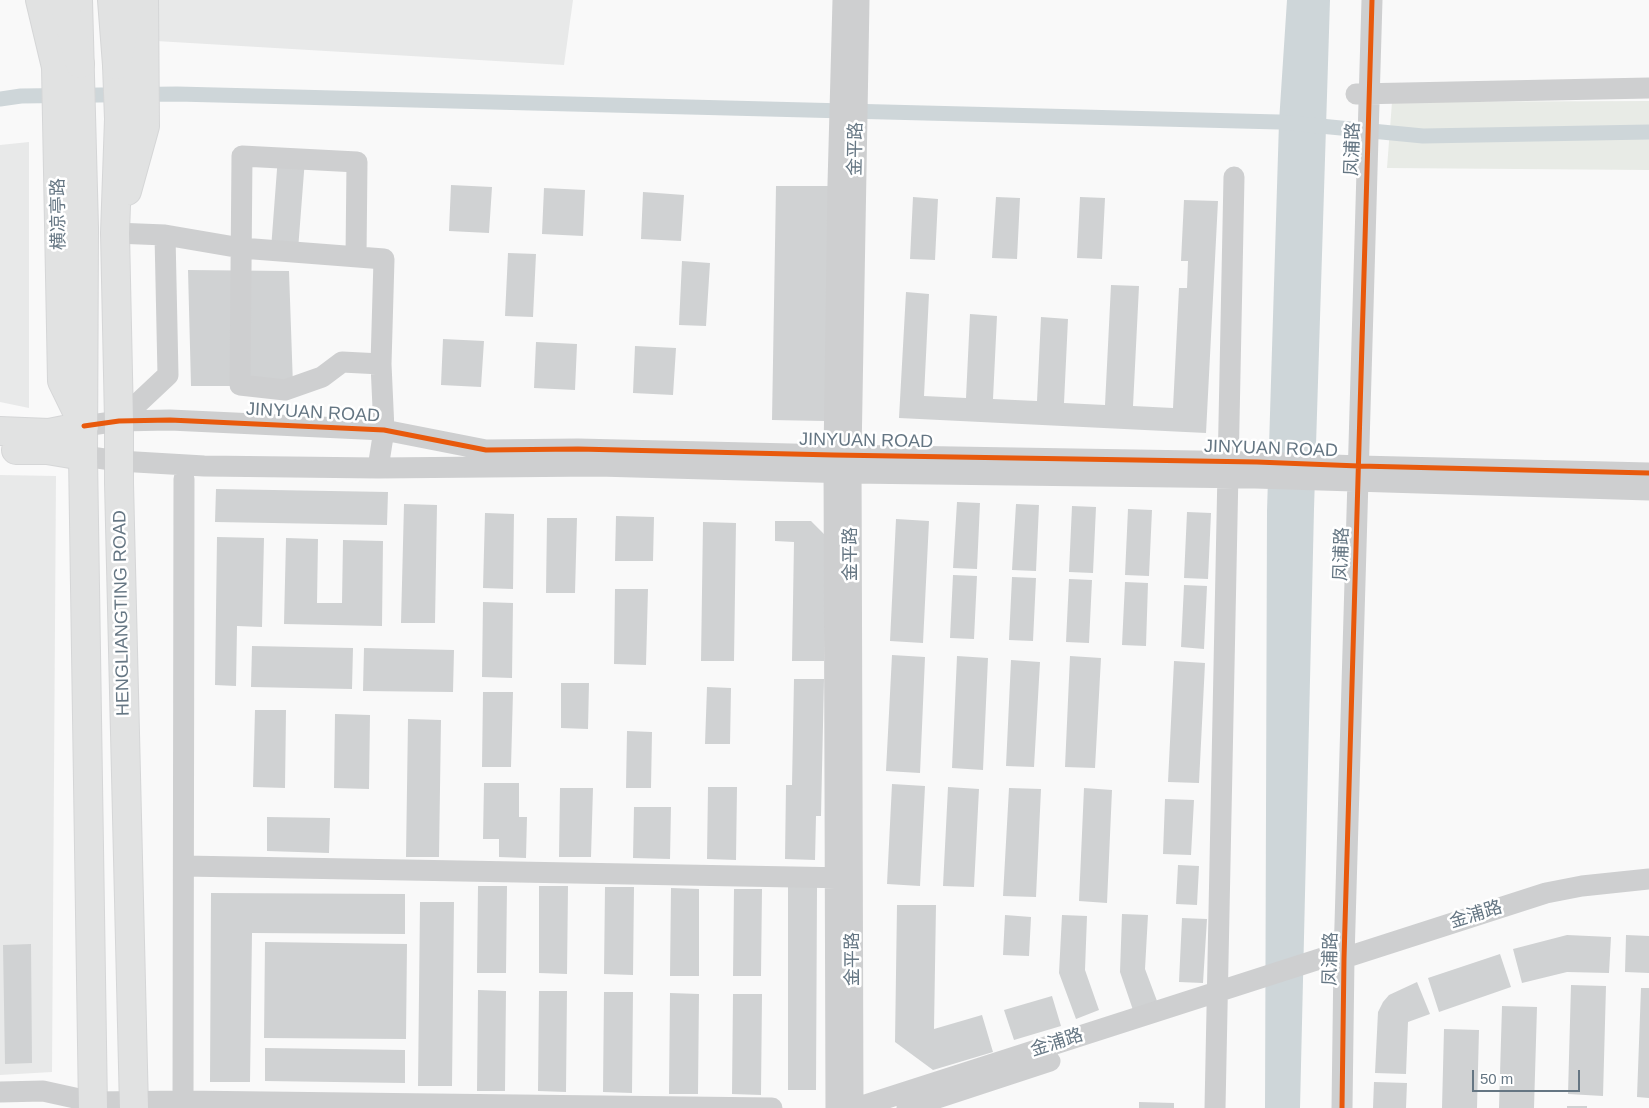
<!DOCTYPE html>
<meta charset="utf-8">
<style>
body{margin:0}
#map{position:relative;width:1649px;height:1108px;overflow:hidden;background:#f9f9f9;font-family:Helvetica,sans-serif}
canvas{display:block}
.scale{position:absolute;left:1472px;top:1070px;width:108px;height:22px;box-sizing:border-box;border:2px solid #657683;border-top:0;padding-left:6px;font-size:15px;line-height:18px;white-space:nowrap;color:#657683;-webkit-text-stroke:4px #fff;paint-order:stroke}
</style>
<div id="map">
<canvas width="1649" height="1108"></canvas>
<div class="scale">50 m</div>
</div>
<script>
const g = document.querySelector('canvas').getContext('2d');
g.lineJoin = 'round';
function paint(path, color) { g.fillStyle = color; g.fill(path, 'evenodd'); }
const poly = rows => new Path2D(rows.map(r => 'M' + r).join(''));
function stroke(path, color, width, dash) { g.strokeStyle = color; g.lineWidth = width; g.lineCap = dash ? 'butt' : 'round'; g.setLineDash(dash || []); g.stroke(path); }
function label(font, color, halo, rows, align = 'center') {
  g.font = font + ' Helvetica,"Noto Sans SC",sans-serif'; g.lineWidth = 5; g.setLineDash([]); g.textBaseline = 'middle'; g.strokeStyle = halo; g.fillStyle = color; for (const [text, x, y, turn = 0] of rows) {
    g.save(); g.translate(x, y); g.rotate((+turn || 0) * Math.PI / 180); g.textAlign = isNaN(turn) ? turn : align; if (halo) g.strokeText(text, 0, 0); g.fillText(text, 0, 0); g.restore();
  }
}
paint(poly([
 [155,0,573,0,564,65,156,41],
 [29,142,29,408,0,402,0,145],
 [0,475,56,476,52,1072,0,1075]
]), '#e8e9e9');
paint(poly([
 [1649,101,1649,170,1387,168,1392,102]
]), '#e8ebe6');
paint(poly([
 [1287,0,1330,0,1314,509,1300,1108,1265,1108,1267,511,1279,122]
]), '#ced6d9');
stroke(poly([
 [0,99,21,96,177,94,1279,122,1423,136,1649,132]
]), '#ced6d9', 15);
paint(poly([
 [278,156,305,159,298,250,271,249],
 [451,185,492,187,489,233,449,231],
 [776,186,829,186,825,421,772,420],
 [544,188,585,190,583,236,542,234],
 [643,192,684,195,681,241,641,239],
 [913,197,938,199,935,260,910,259],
 [996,197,1020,198,1017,259,992,258],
 [1080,197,1105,198,1102,259,1077,258],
 [1184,200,1218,201,1206,433,899,418,906,292,929,294,924,396,966,398,970,314,997,316,993,399,1037,401,1041,317,1068,319,1064,403,1105,405,1111,285,1139,286,1133,406,1173,408,1179,288,1187,288,1188,261,1181,261],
 [508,253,536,254,533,317,505,316],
 [682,261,710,263,706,326,679,325],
 [188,270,289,271,293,386,191,386],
 [443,339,484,341,481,387,441,385],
 [536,342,577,344,575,390,534,388],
 [635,346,676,348,673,395,633,393],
 [216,489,388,492,387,525,215,522],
 [957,502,980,503,977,569,953,568],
 [404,504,437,505,435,623,401,623],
 [1016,504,1039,505,1036,571,1012,570],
 [1072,506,1096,507,1093,573,1069,572],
 [1128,509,1152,510,1149,576,1125,575],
 [1187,512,1211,513,1208,579,1184,578],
 [485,513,514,514,513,589,483,588],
 [616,516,654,517,653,561,615,561],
 [547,518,577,518,575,593,546,593],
 [896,519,929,521,923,643,890,641],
 [775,521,811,521,824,534,826,542,824,661,792,661,794,542,775,541],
 [703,522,736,523,734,661,701,661],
 [217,537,264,538,262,627,237,626,236,686,215,685],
 [286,538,318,539,317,603,342,603,343,540,383,541,382,626,284,624],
 [953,575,977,576,974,639,950,638],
 [1012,577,1036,578,1033,641,1009,640],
 [1069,579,1092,580,1089,643,1066,642],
 [1125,582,1148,583,1146,646,1122,645],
 [1184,585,1207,586,1204,649,1181,647],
 [615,589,648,589,646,665,614,664],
 [483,602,513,603,512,678,482,677],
 [252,646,353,648,352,689,251,687],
 [364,648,454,650,453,692,363,691],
 [892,655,925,657,920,773,886,771],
 [957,656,988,658,983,770,952,768],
 [1070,656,1101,658,1095,768,1065,767],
 [1011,660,1040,662,1034,767,1006,766],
 [1174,661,1205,663,1199,783,1168,782],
 [794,679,824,679,821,816,816,816,815,860,785,859,786,785,792,785],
 [561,683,589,683,588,729,561,728],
 [707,687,731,688,730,744,705,744],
 [483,692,513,692,511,767,482,767],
 [255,710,286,710,285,788,253,787],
 [335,714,370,715,369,789,334,788],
 [408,719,441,720,439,857,406,857],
 [627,731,652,732,651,788,626,788],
 [484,783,519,783,519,817,527,817,526,858,499,857,499,839,483,839],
 [892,784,925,786,920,886,887,884],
 [708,787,737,787,736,860,707,859],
 [948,787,979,789,974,887,943,886],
 [560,788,593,788,591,857,559,857],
 [1009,788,1041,789,1036,897,1003,896],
 [1084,788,1112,790,1107,903,1079,901],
 [1165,799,1194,800,1191,855,1163,854],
 [634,807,671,807,670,859,633,858],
 [267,817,330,818,329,853,267,851],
 [1178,865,1199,866,1197,905,1176,904],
 [478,886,507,886,506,973,477,973],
 [539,886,568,886,567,974,539,973],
 [605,887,634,887,633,975,604,974],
 [788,887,817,887,816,1090,788,1090],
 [671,888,699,889,699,976,670,976],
 [734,889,762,889,761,976,733,976],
 [211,893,405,894,405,934,252,933,250,1082,210,1082],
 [420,902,454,902,452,1086,418,1086],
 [897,905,936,905,934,1029,982,1015,993,1052,933,1070,895,1042],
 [1122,914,1148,915,1145,969,1157,1001,1133,1010,1120,972],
 [1005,915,1031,917,1029,956,1003,955],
 [1062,915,1087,916,1085,970,1099,1010,1076,1019,1059,973],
 [1182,918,1207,919,1203,983,1179,982],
 [1567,935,1611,937,1609,973,1567,972,1522,983,1513,949],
 [1626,935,1649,936,1649,973,1625,972],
 [265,942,407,944,406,1039,264,1038],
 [31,944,32,1063,5,1064,3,945],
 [1500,954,1511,987,1439,1012,1428,978],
 [1417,982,1430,1014,1408,1022,1406,1074,1375,1073,1378,1012,1383,1002,1389,995],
 [1571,985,1606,986,1603,1096,1568,1094],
 [1641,988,1649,988,1649,1098,1637,1097],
 [478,990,506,991,505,1091,477,1091],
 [539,991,567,991,566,1092,538,1091],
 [604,992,633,992,632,1093,603,1092],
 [670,993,699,994,698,1094,669,1094],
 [733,994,762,994,761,1095,732,1094],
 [1052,996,1061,1026,1014,1040,1004,1010],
 [1502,1006,1537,1007,1534,1108,1499,1108],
 [1444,1029,1479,1030,1477,1108,1442,1108],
 [265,1048,405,1050,405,1083,265,1081],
 [1374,1082,1407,1083,1406,1108,1373,1108],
 [1139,1102,1174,1103,1174,1108,1139,1108],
 [1567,1106,1587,1106,1587,1108,1567,1108]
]), '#d0d2d3');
const major = poly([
 [40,0,56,67,62,381,81,420],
 [78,0,84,228,83,456,93,1108],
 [112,0,117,65,119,119,115,233,119,421,119,483,134,1108],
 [127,191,145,126,144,0],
 [0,431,49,433,84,426],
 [16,450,47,450,83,456]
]);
const highway = poly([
 [63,0,80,64],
 [117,65,130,0]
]);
stroke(major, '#d5d6d7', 30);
stroke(highway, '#d5d6d6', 30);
stroke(poly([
 [1356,94,1649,88],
 [115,233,165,235,241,248,384,259,381,364,384,430,378,468],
 [356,257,357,162,242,156,240,385,285,390,322,377,342,362,381,364],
 [119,421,168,375,165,235],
 [84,426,119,421,170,420,384,430,486,450,578,449,834,455,1257,462,1359,466,1649,473],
 [83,456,119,461,204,466,378,468,598,466,851,473,1255,478,1649,490],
 [184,866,850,878],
 [0,1092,43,1091,93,1102,183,1101,772,1108],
 [183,1101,184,479],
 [836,1108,834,455,838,184,843,0],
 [853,1108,851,455,859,0],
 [856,1108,1307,963,1332,955,1344,958,1546,893,1582,886,1649,879],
 [907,1108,1050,1061],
 [1215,1108,1234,177],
 [1342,1108,1344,958,1372,0]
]), '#cecfd0', 21);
stroke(major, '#e1e2e2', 28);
stroke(highway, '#e1e2e2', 28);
stroke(poly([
 [84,426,119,421,170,420,384,430,486,450,578,449,834,455,1257,462,1359,466,1649,473],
 [1342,1108,1344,958,1372,0]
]), '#e8590c', 5);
label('18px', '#657683', '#fff', [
 ["金平路",856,149,-89],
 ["凤浦路",1353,149,-88],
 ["横凉亭路",59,214,-91],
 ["JINYUAN ROAD",313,413,3],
 ["JINYUAN ROAD",866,441,1],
 ["JINYUAN ROAD",1271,449,2],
 ["金平路",851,554,-90],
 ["凤浦路",1342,554,-88],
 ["HENGLIANGTING ROAD",122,613,-91],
 ["金浦路",1476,915,-17],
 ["金平路",853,959,-90],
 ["凤浦路",1331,959,-89],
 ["金浦路",1057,1043,-18]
]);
</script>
